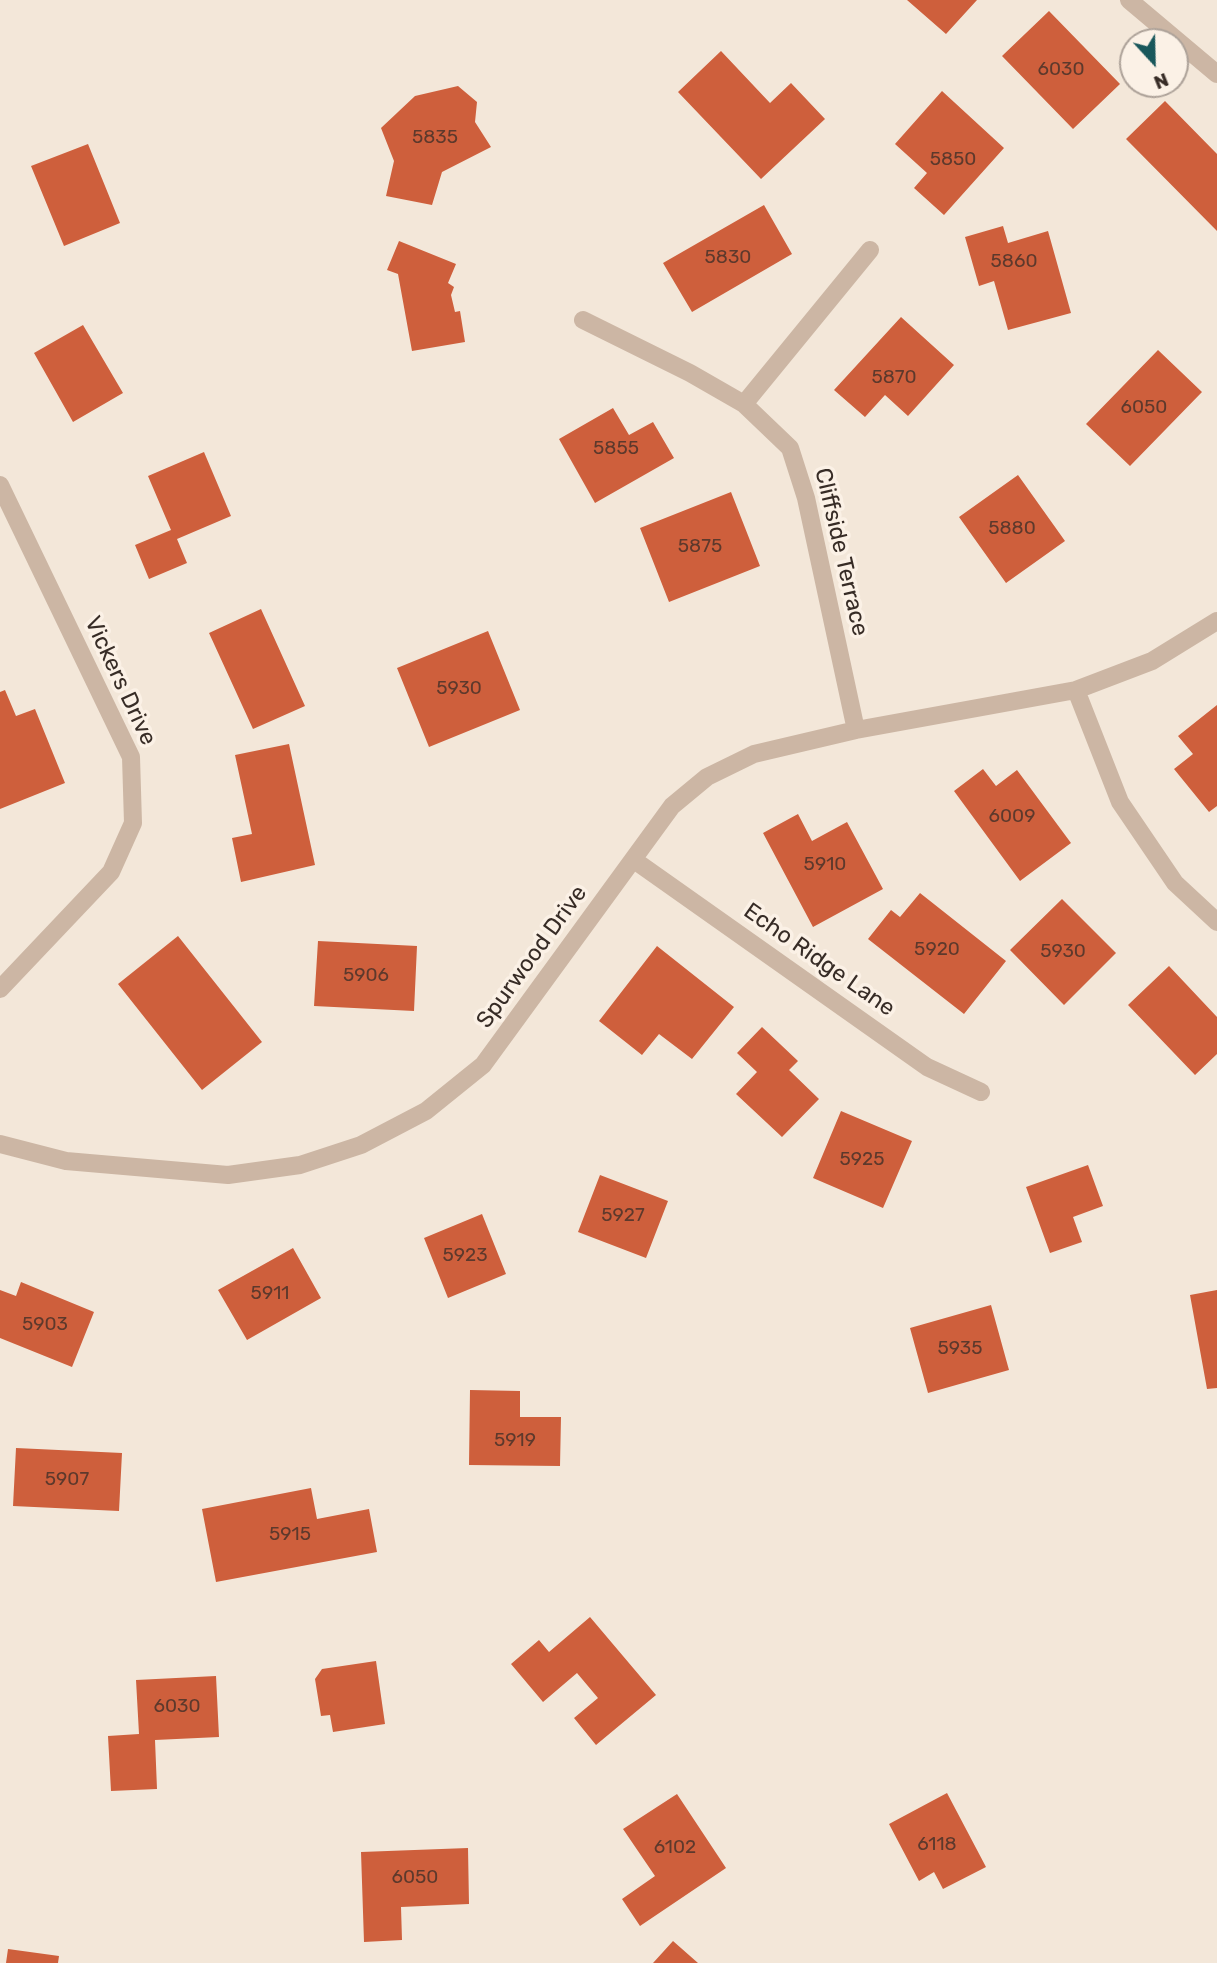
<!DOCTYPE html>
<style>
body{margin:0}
#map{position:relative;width:1217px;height:1963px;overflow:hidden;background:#f3e7d9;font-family:Rubik,sans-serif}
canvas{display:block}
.north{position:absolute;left:1119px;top:28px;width:70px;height:70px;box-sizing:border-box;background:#fbf1e6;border:2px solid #ada299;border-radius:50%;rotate:158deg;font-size:19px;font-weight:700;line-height:28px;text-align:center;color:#372c26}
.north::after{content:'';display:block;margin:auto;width:24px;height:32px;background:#19575b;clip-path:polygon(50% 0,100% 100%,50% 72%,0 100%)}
</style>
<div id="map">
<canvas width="1217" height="1963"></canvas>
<div class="north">N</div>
</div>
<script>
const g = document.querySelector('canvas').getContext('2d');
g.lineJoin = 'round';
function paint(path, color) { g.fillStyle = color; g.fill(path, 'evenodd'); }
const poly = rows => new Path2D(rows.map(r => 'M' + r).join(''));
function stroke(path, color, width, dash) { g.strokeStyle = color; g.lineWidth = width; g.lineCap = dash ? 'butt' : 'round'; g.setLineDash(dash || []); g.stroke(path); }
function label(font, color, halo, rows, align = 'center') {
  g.font = font + ' Rubik,sans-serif'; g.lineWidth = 7; g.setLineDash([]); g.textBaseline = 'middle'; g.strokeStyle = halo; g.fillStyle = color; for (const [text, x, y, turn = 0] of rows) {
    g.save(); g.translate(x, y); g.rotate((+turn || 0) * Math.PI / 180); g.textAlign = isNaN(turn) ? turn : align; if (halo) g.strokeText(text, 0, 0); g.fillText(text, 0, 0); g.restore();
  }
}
paint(poly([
 [907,0,977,0,946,34],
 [1049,11,1120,84,1073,129,1002,56],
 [721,51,770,103,791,83,825,119,761,179,678,92],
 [458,86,477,102,475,122,491,147,442,172,432,205,386,196,394,161,381,128,415,96],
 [942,91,1004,148,944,215,914,188,927,173,895,144],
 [1165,101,1217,154,1217,231,1126,139],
 [88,144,120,223,64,246,31,166],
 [764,205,792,254,692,312,663,263],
 [1003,226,1008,243,1048,231,1071,313,1008,330,994,281,979,286,965,237],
 [399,241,456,264,448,283,454,287,451,295,455,312,460,311,465,342,412,351,398,274,387,270],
 [901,317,954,365,908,416,885,395,865,417,834,390],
 [83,325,123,393,73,422,34,353],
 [1158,350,1202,392,1130,466,1086,424],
 [613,408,629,435,653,422,674,458,595,503,559,439],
 [204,452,231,516,177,539,187,563,149,579,135,545,171,530,148,476],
 [1018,475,1065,541,1006,583,959,517],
 [731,492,760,566,669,602,640,528],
 [261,609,305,706,253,729,209,633],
 [488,631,520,710,429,747,397,668],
 [5,690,16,716,35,709,65,783,0,809,0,692],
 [1217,705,1217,806,1209,812,1174,769,1193,754,1178,736],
 [289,744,315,865,241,882,232,838,252,834,235,755],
 [983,769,996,786,1017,770,1071,843,1020,881,954,791],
 [798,814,812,841,847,822,883,889,813,927,763,833],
 [920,893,1006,961,964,1014,868,939,891,910,900,917],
 [1062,899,1116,953,1064,1005,1010,950],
 [178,936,262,1042,202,1090,118,984],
 [318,941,417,946,414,1011,314,1006],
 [657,946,734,1007,692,1059,659,1034,642,1055,599,1021],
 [1169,966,1217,1017,1217,1054,1195,1075,1128,1005],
 [762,1027,798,1061,789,1070,819,1099,782,1137,736,1094,757,1072,737,1053],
 [841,1111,912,1141,883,1208,813,1178],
 [1088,1165,1103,1206,1073,1217,1082,1242,1050,1253,1026,1187],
 [600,1175,668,1201,646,1258,578,1232],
 [482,1214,506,1274,448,1298,424,1238],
 [293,1248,321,1298,247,1340,218,1290],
 [21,1282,94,1312,72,1367,0,1338,0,1290,16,1296],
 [1217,1290,1217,1388,1207,1389,1190,1295],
 [991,1305,1009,1370,928,1393,910,1328],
 [470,1390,520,1391,520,1417,561,1417,560,1466,469,1465],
 [16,1448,122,1453,119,1511,13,1506],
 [311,1488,317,1519,369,1509,377,1552,216,1582,202,1509],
 [590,1617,656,1695,596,1745,574,1718,598,1698,577,1673,543,1702,511,1664,539,1640,549,1652],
 [376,1661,385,1724,333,1732,330,1715,321,1716,315,1679,322,1669],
 [216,1676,219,1737,155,1740,157,1789,111,1791,108,1736,139,1734,136,1680],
 [947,1793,986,1867,943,1889,934,1872,919,1881,889,1824],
 [677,1794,726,1868,640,1926,622,1899,655,1876,623,1829],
 [468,1848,469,1904,401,1907,402,1940,364,1942,361,1852],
 [673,1941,698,1963,653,1963],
 [8,1949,59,1956,58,1963,6,1963]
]), '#ce5f3c');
stroke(poly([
 [1129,0,1217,74],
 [583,320,690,373,744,404,790,448,806,498,856,730],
 [744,404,870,250],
 [0,485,131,757,133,823,111,872,0,989],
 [1076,690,1120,802,1175,883,1217,922],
 [634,860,927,1067,981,1092],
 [0,1144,66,1161,228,1175,300,1165,361,1145,426,1111,483,1065,672,806,707,777,754,754,856,730,1076,690,1152,661,1217,621]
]), '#ccb6a4', 18);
label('19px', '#5d392c', null, [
 ["6030",1061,70],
 ["5835",435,138],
 ["5850",953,160],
 ["5830",728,258],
 ["5860",1014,262],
 ["5870",894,378],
 ["6050",1144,408],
 ["5855",616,449],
 ["5880",1012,529],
 ["5875",700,547],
 ["5930",459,689],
 ["6009",1012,817],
 ["5910",825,865],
 ["5920",937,950],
 ["5930",1063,952],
 ["5906",366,976],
 ["5925",862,1160],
 ["5927",623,1216],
 ["5923",465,1256],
 ["5911",270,1294],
 ["5903",45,1325],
 ["5935",960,1349],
 ["5919",515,1441],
 ["5907",67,1480],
 ["5915",290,1535],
 ["6030",177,1707],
 ["6118",937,1845],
 ["6102",675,1848],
 ["6050",415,1878]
]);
label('23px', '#372c26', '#fbf1e6', [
 ["Cliffside Terrace",841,552,77],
 ["Vickers Drive",120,681,65],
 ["Spurwood Drive",532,957,-54],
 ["Echo Ridge Lane",819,960,35]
]);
</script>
